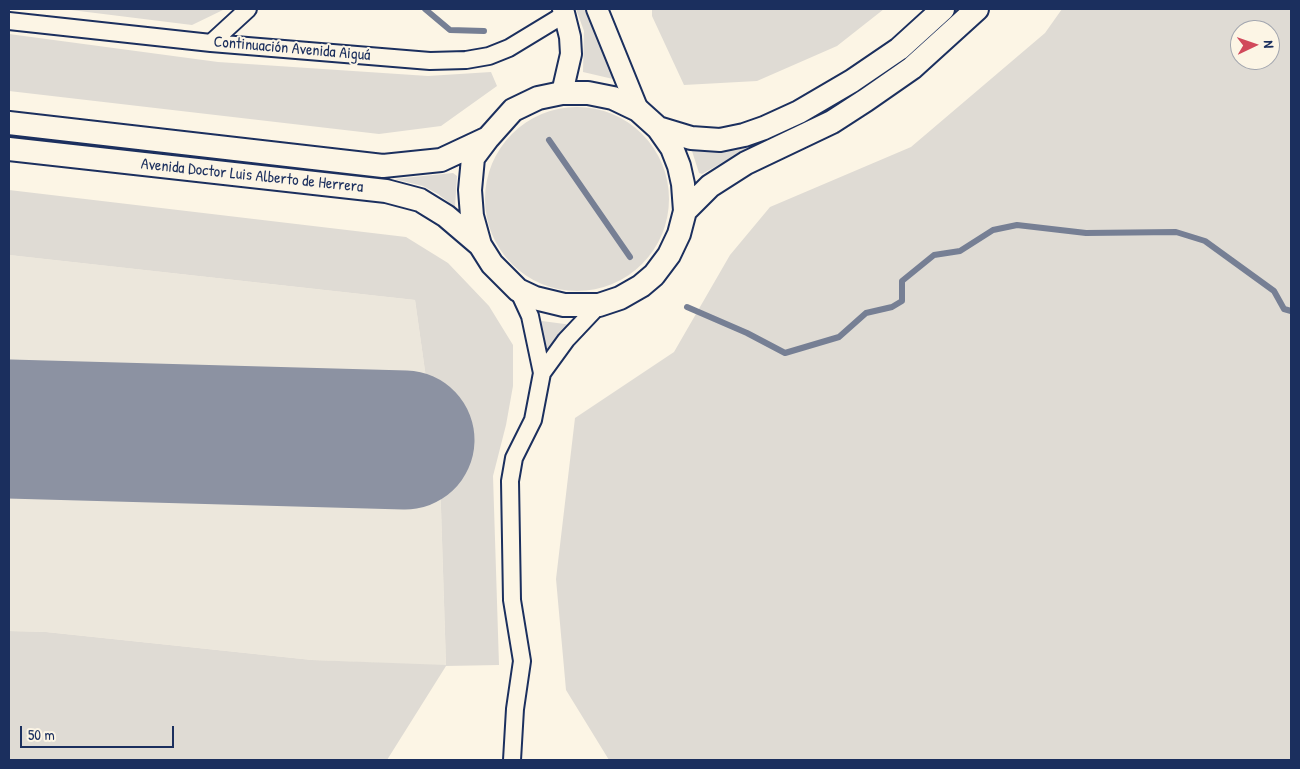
<!DOCTYPE html>
<meta charset="utf-8">
<style>
body{margin:0}
#map{position:relative;width:1300px;height:769px;overflow:hidden;background:#fcf5e5;font-family:"Patrick Hand",sans-serif}
canvas{display:block}
.frame{position:absolute;inset:0;border:10px solid #1b2f5e;pointer-events:none}
.north{position:absolute;left:1230px;top:20px;width:50px;height:50px;box-sizing:border-box;background:#fcf5e5;border:1px solid #a2a6af;border-radius:50%;rotate:87deg;font-size:14px;font-weight:700;line-height:20px;text-align:center;color:#1b2f5e}
.north::after{content:'';display:block;margin:auto;width:18px;height:22px;background:#d1495b;clip-path:polygon(50% 0,100% 100%,50% 72%,0 100%)}
.scale{position:absolute;left:20px;top:726px;width:154px;height:22px;box-sizing:border-box;border:2px solid #1b2f5e;border-top:0;padding-left:6px;font-size:15px;line-height:18px;white-space:nowrap;color:#1b2f5e;-webkit-text-stroke:4px #fcf5e5;paint-order:stroke}
</style>
<div id="map">
<canvas width="1300" height="769"></canvas>
<div class="frame"></div>
<div class="north">N</div>
<div class="scale">50 m</div>
</div>
<script>
const g = document.querySelector('canvas').getContext('2d');
g.lineJoin = 'round';
function paint(path, color) { g.fillStyle = color; g.fill(path, 'evenodd'); }
const poly = rows => new Path2D(rows.map(r => 'M' + r).join(''));
function stroke(path, color, width, dash) { g.strokeStyle = color; g.lineWidth = width; g.lineCap = dash ? 'butt' : 'round'; g.setLineDash(dash || []); g.stroke(path); }
function label(font, color, halo, rows, align = 'center') {
  g.font = font + ' "Patrick Hand",sans-serif'; g.lineWidth = 4; g.setLineDash([]); g.textBaseline = 'middle'; g.strokeStyle = halo; g.fillStyle = color; for (const [text, x, y, turn = 0] of rows) {
    g.save(); g.translate(x, y); g.rotate((+turn || 0) * Math.PI / 180); g.textAlign = isNaN(turn) ? turn : align; if (halo) g.strokeText(text, 0, 0); g.fillText(text, 0, 0); g.restore();
  }
}
paint(poly([
 [9,255,415,300,440,477,446,666,312,660,46,632,9,631]
]), '#ece7dc');
paint(poly([
 [63,9,225,9,192,25],
 [576,9,586,9,613,79,583,72,584,31],
 [652,9,884,9,837,46,757,81,684,85,652,16],
 [1062,9,1291,9,1291,760,609,760,566,690,556,579,575,418,674,352,730,255,770,207,911,147,1045,33],
 [1240,30,1270,30,1270,60,1240,60],
 [9,34,218,62,428,76,491,72,497,86,441,126,379,134,9,91],
 '485 199a92 92 0 1 1 184 0a92 92 0 1 1-184 0Z',
 [750,147,702,174,699,173,692,151,727,151],
 [453,173,457,176,455,207,438,194,423,186,394,179],
 [9,190,406,237,448,263,489,306,513,345,513,386,506,425,493,476,499,665,446,666,387,760,9,760,9,631,46,632,312,660,446,665,440,477,415,300,9,255],
 [542,321,572,325,546,354,540,323]
]), '#dfdbd4');
stroke(poly([
 [425,9,450,30,484,31],
 [549,140,630,257],
 [687,307,747,333,785,353,839,337,866,313,892,307,902,301,902,281,934,255,960,251,993,230,1017,225,1086,233,1176,232,1205,241,1274,291,1284,309,1291,311]
]), '#767f94', 6);
stroke(poly([
 [9,429,405,440]
]), '#8c92a2', 139);
const minor = poly([
 [9,21,211,43,430,61,466,60,489,56,509,48,565,14],
 [211,43,248,9],
 [542,373,566,340,599,305],
 [512,760,515,709,522,661,512,600,510,481,514,458,533,420,542,373,530,316,518,290]
]);
const tertiary = poly([
 [597,9,638,110],
 [562,93,571,54,570,37,563,9]
]);
const secondary = poly([
 [9,123,383,166,441,160,488,138,513,110,538,98,562,93,588,93,613,98,638,110,658,128,672,148,679,166,683,184,685,211,679,234,669,255,654,275,641,286,620,298,599,305,564,305,535,298,518,290,492,264,480,245,472,216,470,190,473,158,488,138],
 [658,128,691,138,720,140,744,135,764,128,799,112,852,81,899,49,943,9],
 [9,149,386,191,420,200,446,216,480,245],
 [685,211,710,186,746,163,832,122,866,100,912,68,977,9]
]);
stroke(minor, '#1b2f5e', 20);
stroke(tertiary, '#1b2f5e', 24);
stroke(secondary, '#1b2f5e', 26);
stroke(minor, '#fcf5e5', 16);
stroke(tertiary, '#fcf5e5', 20);
stroke(secondary, '#fcf5e5', 22);
label('16px', '#1b2f5e', '#fcf5e5', [
 ["Continuación Avenida Aiguá",292,49,5],
 ["Avenida Doctor Luis Alberto de Herrera",252,176,6]
]);
</script>
